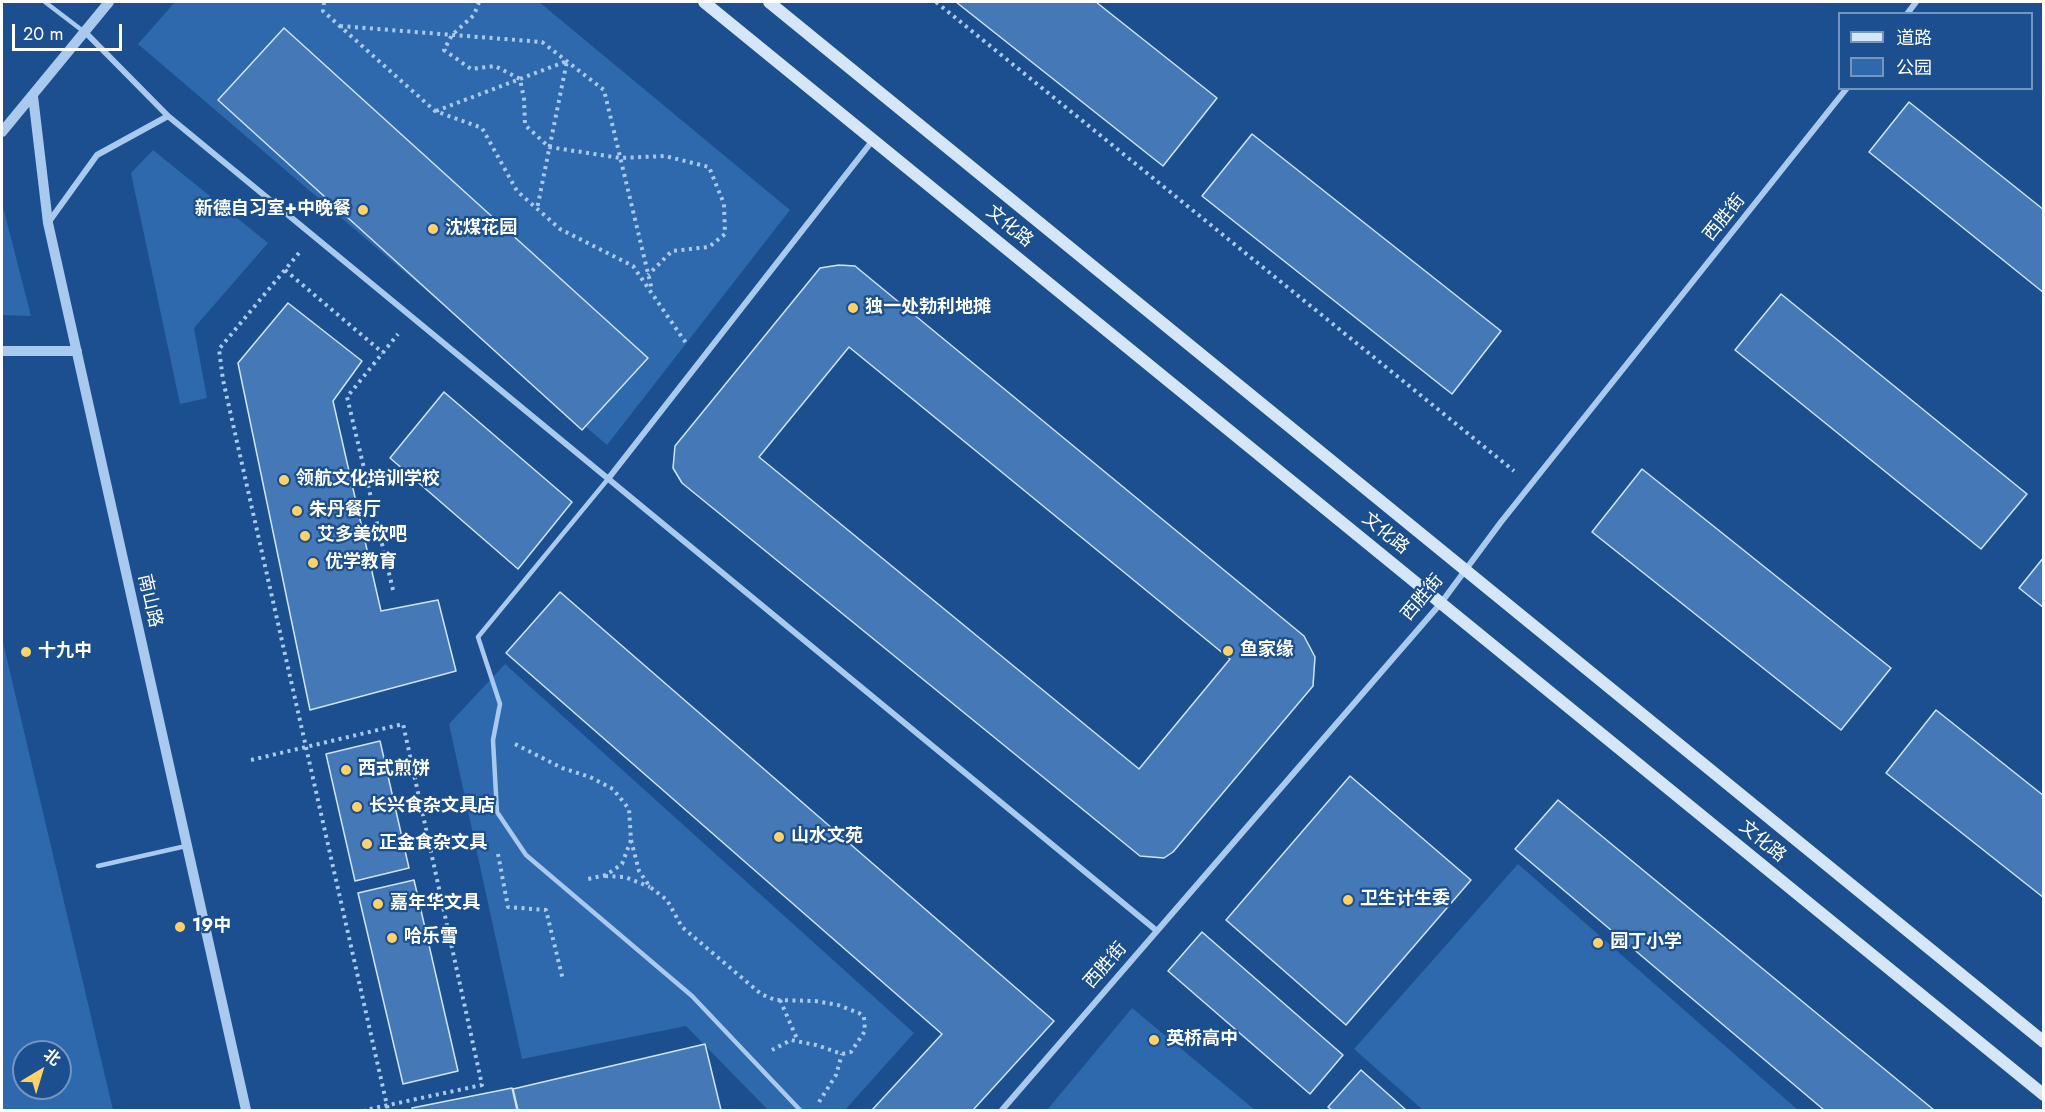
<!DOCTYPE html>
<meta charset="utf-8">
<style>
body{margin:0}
#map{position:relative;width:2045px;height:1112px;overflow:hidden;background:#1b4f8f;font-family:Jost,"Noto Sans SC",sans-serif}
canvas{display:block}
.frame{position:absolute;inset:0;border:3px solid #fff;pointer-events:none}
.legend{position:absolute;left:1838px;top:12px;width:195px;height:78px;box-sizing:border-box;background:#1b4f8f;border:2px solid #7695bc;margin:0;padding:8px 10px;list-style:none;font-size:18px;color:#fff}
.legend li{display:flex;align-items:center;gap:12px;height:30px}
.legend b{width:30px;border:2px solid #7695bc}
.north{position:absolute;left:12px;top:1040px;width:60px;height:60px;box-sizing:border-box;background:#1b4f8f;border:2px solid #7695bc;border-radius:50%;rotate:38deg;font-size:16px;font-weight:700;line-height:24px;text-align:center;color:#fff}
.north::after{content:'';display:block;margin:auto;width:21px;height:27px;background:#ffd166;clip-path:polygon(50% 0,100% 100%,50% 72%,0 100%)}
.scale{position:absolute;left:12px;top:24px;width:110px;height:27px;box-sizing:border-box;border:3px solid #fff;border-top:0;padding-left:8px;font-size:18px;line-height:21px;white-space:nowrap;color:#fff;-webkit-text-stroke:4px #1b4f8f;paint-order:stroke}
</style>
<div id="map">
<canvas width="2045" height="1112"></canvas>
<div class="frame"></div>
<ul class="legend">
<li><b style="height:8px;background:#d6e6fa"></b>道路</li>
<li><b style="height:16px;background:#2e69ad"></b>公园</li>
</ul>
<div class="north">北</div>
<div class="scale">20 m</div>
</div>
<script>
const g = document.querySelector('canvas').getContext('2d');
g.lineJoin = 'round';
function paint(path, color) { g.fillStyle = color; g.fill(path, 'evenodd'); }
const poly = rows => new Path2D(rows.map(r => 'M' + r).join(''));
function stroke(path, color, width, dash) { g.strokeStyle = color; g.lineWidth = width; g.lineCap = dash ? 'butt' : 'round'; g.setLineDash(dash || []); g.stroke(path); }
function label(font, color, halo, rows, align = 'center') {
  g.font = font + ' Jost,"Noto Sans SC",sans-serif'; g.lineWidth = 4.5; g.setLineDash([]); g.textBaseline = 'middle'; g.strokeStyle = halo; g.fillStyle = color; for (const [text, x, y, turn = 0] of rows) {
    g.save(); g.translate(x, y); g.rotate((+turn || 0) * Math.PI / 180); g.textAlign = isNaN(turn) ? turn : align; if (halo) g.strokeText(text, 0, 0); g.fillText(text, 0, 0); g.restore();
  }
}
paint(poly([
 [175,2,539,2,790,210,607,445,138,44],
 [153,150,268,243,194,328,207,398,180,404,131,173],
 [2,203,31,316,2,315],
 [2,638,113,1110,2,1110],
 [24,1052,60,1052,60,1088,24,1088],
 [505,664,914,1033,845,1110,768,1110,686,1026,522,1059,449,724],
 [1518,864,1798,1110,1423,1110,1354,1049],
 [1132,1008,1255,1110,1047,1110]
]), '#2e69ad');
const building = poly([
 [956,2,1096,2,1217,98,1163,166,956,2],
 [284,28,648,358,582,430,218,100,284,28],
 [1909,102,2044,210,2044,293,1869,152,1909,102],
 [1252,134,1501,331,1452,394,1202,196,1252,134],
 [839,265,855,266,1304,636,1315,657,1313,686,1173,852,1164,858,1140,856,682,483,673,468,675,446,820,268,839,265],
 [849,347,1230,659,1139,769,759,457,849,347],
 [1781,294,2027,494,1981,549,1735,350,1781,294],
 [288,303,362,361,333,401,381,611,438,600,456,671,310,710,238,363,288,303],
 [444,392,572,502,518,569,390,458,444,392],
 [1642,469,1891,668,1841,730,1592,532,1642,469],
 [2044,557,2044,608,2019,588,2044,557],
 [560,592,1054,1021,973,1110,872,1110,942,1034,506,653,560,592],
 [1936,710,2044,796,2044,898,1886,773,1936,710],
 [380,741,409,868,355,881,326,754,380,741],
 [1350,776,1471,880,1346,1025,1226,920,1350,776],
 [1558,800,1934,1110,1824,1110,1515,849,1558,800],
 [414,880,458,1071,403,1084,358,893,414,880],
 [1202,932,1343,1055,1310,1094,1168,971,1202,932],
 [705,1044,721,1110,518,1110,513,1089,705,1044],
 [1361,1070,1406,1110,1332,1110,1328,1107,1361,1070],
 [512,1088,517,1110,412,1110,412,1108,512,1088]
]);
paint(building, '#4478b7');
stroke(building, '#cfe3fa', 1.5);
stroke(poly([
 [324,2,323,11,435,111,482,128,517,191,560,229,633,266,686,343],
 [479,2,474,15,452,35,444,50,471,69,495,66,520,79,524,99,525,125,549,147,620,158,665,156,709,167,724,204,725,234,709,247,672,251,648,275],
 [936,2,1514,471],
 [340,26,542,42,604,90,652,290],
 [436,111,567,61,537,209],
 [299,253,219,349,223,380,388,1110],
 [285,270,383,353],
 [393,590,347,397,398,334],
 [515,744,562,768,590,777,613,789,629,809,631,840,622,864,606,875,588,879],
 [251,760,403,724,482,1085,365,1110],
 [631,840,639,871,650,887,667,900,682,927,761,994,775,1000,815,1001,838,1005,859,1013,864,1017,865,1031,851,1052,842,1054,816,1045,791,1040,772,1050],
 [498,854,508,907,546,910,563,980],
 [605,876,625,877,650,887],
 [780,1000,798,1041],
 [819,1102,836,1075,842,1054]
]), '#a9c9ee', 4, [3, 4.5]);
stroke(poly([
 [45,2,83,31],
 [608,479,478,637,500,704,493,740,497,812,526,855,692,996,800,1110],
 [98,866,186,846]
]), '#a9c9ee', 4.5);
stroke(poly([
 [1907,14,1916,2],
 [85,32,168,116,1157,931],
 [48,223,97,155,168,116],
 [608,479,873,140],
 [1002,1110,1441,603,1501,522,1847,88]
]), '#a9c9ee', 6);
stroke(poly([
 [33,96,48,223,246,1110],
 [2,132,109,2],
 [2,351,77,351]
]), '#a9c9ee', 10);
stroke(poly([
 [704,2,2044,1095],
 [769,2,2044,1042]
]), '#d6e6fa', 12);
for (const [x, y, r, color] of [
 [363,210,6,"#ffd166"],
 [433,229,6,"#ffd166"],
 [853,308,6,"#ffd166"],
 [284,480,6,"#ffd166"],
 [297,511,6,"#ffd166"],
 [305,536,6,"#ffd166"],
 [313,563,6,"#ffd166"],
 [1228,651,6,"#ffd166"],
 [26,652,6,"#ffd166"],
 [346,770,6,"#ffd166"],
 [357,807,6,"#ffd166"],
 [779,837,6,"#ffd166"],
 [367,844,6,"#ffd166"],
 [1348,900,6,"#ffd166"],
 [378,904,6,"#ffd166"],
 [180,927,6,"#ffd166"],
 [392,938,6,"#ffd166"],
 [1598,943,6,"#ffd166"],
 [1154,1040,6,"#ffd166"]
]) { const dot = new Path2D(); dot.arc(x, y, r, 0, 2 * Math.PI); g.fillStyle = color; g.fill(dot); stroke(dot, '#1b4f8f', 2); }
label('bold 18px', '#fff', '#1b4f8f', [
 ["新德自习室+中晚餐",351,210,"right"],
 ["沈煤花园",445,229],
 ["独一处勃利地摊",865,308],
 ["领航文化培训学校",296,480],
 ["朱丹餐厅",309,511],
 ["艾多美饮吧",317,536],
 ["优学教育",325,563],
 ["鱼家缘",1240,651],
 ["十九中",38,652],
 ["西式煎饼",358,770],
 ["长兴食杂文具店",369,807],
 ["山水文苑",791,837],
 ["正金食杂文具",379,844],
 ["卫生计生委",1360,900],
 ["嘉年华文具",390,904],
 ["19中",192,927],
 ["哈乐雪",404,938],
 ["园丁小学",1610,943],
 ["英桥高中",1166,1040]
], 'left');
label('18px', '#fff', '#1b4f8f', [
 ["西胜街",1725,218,-51],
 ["文化路",1009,227,39],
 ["文化路",1385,534,39],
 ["西胜街",1423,598,-50],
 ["南山路",149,601,77],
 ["文化路",1762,842,39],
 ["西胜街",1106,966,-49]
]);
</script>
